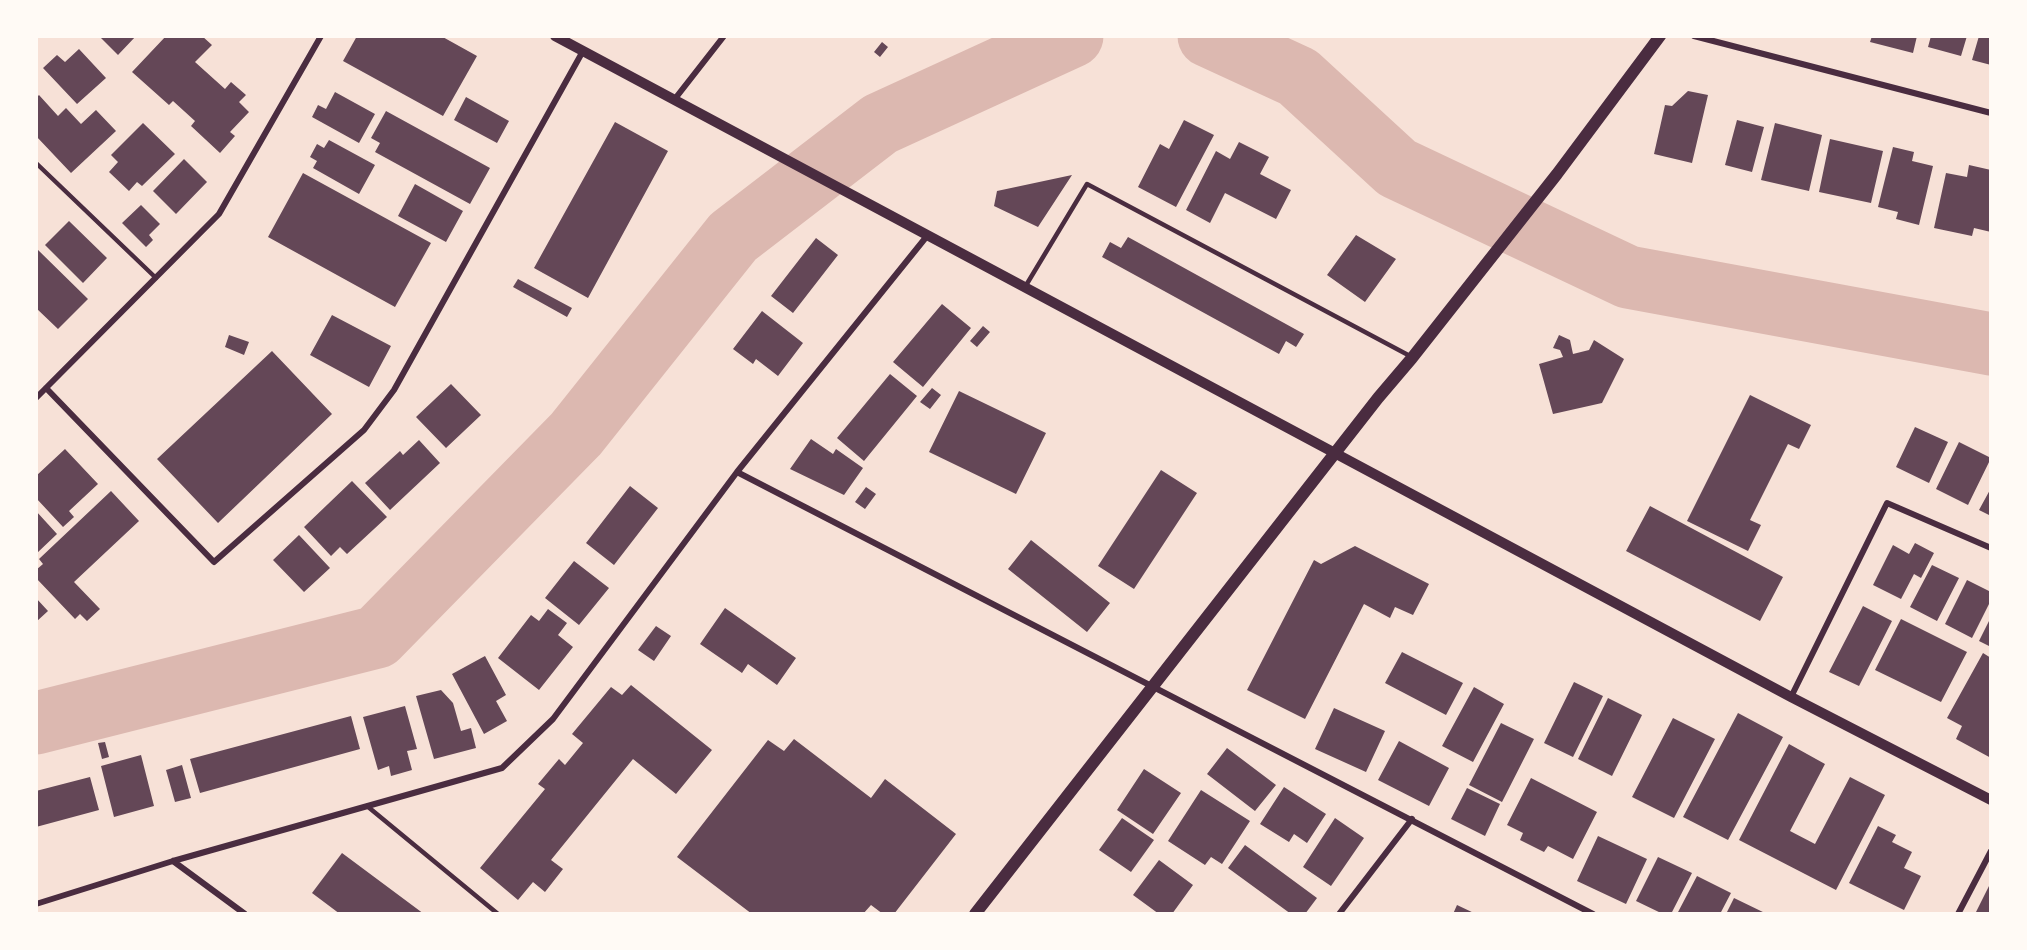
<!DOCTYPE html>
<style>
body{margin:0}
#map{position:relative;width:2027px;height:950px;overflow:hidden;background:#f7e1d7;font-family:"Nunito Sans",sans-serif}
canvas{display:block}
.frame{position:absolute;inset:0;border:38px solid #fffaf5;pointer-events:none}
</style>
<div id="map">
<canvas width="2027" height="950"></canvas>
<div class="frame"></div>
</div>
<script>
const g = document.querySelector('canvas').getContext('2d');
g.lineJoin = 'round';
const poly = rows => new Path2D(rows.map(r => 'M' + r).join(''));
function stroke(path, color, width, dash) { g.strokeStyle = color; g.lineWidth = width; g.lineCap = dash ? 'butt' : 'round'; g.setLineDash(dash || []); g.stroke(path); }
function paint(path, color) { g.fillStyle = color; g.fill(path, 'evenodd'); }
stroke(poly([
 [1209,36,1298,77,1397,168,1628,277,1991,344],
 [36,723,377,637,576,434,733,237,880,124,1072,36]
]), '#dcb8b0', 63);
paint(poly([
 [99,36,136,36,118,55],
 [166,36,202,36,212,45,195,62,225,89,231,82,246,95,239,102,249,112,230,132,235,136,220,153,191,126,195,121,173,101,169,105,132,72],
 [357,36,441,36,477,56,443,116,343,61],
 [1872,36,1917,36,1913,53,1870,42],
 [1931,36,1967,36,1961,56,1928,47],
 [1979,36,1991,36,1991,65,1972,60],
 [882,42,888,47,880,57,874,52],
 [79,49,106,78,77,104,43,68,57,55,65,62],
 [1688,91,1708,95,1692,163,1654,154,1665,105,1672,106],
 [335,92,375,114,359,143,312,117,318,105,326,109],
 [39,95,58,116,66,108,81,124,96,110,116,131,71,173,36,136,36,98],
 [466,97,509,121,497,143,454,120],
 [386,111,490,168,470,204,375,152,380,143,371,138],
 [1184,120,1214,135,1176,207,1138,187,1160,144,1169,149],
 [1737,120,1764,127,1752,172,1725,165],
 [615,122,668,151,588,298,534,268],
 [143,123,175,154,142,186,137,182,129,191,109,172,118,162,111,155],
 [1775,123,1822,135,1809,191,1761,180],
 [1830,139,1883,151,1871,203,1819,192],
 [329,140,375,165,359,194,313,168,317,161,310,157,317,144,324,148],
 [1239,142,1269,157,1260,174,1291,190,1276,219,1225,193,1210,223,1186,210,1216,151,1230,159],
 [1893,147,1914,152,1912,161,1933,166,1919,225,1896,219,1898,212,1878,207],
 [184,159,207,182,176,214,153,191],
 [1969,165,1991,170,1991,232,1974,228,1972,236,1934,228,1946,173,1967,177],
 [303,173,431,243,395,307,268,237],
 [1072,175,1038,227,994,206,997,191],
 [415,184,463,211,446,242,398,216],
 [141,205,160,224,149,235,153,240,146,247,122,223],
 [69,221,107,258,83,283,45,245],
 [1356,235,1396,259,1365,302,1327,275],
 [1128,237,1304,334,1296,347,1286,341,1279,354,1102,257,1110,242,1121,248],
 [816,238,838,255,793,313,771,296],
 [36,248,88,299,58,329,36,308],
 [518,279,572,308,567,317,513,287],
 [942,304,971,328,923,387,893,362],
 [762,311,803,343,778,376,756,359,753,364,733,349],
 [332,315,391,346,369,387,310,355],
 [983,326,990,332,977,347,970,341],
 [229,335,249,342,244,355,225,347],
 [1559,335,1570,340,1573,354,1589,350,1594,340,1624,359,1602,403,1553,414,1539,364,1563,357,1560,350,1553,348],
 [272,351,332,414,218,523,157,459],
 [890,374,917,396,864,461,837,438],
 [451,384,481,415,446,448,416,417],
 [932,388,941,395,930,409,920,402],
 [959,391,1046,433,1016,494,929,452],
 [1750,395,1811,425,1799,449,1788,444,1750,520,1761,525,1748,551,1687,521],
 [1915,427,1948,442,1929,483,1896,467],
 [811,439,833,454,836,449,863,468,844,495,790,469],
 [419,440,440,463,390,510,365,483,400,451,403,455],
 [1959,442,1991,458,1968,505,1936,489],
 [65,449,98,484,69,511,74,517,63,527,36,498,36,476],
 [1161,470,1197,493,1134,589,1098,566],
 [352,481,387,517,347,554,340,547,331,556,304,527],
 [630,486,658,508,614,565,586,543],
 [866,487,876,494,865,509,855,502],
 [1991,488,1991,516,1979,510],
 [111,491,139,521,74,582,100,609,87,621,80,614,75,619,36,578,36,570,43,564,39,559],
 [1650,506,1783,577,1760,621,1626,551],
 [36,511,57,534,36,554],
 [299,535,330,568,304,592,273,560],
 [1031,540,1110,603,1087,632,1008,569],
 [1915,543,1934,553,1921,578,1914,574,1901,599,1873,585,1893,545,1909,554],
 [1355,546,1429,584,1413,615,1395,607,1390,618,1364,604,1305,719,1247,690,1314,560,1321,564],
 [574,561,609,588,579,625,545,598],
 [1932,565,1959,578,1937,621,1910,607],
 [1967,580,1991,592,1991,600,1972,638,1945,624],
 [36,598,48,611,36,622],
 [1863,606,1892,621,1859,686,1829,672],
 [725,608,796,658,777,685,748,664,742,673,700,644],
 [548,609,567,623,558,635,573,647,539,690,498,658,531,615,539,621],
 [1991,617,1991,647,1979,641],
 [1901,619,1967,652,1941,702,1875,670],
 [656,626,671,636,654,661,638,650],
 [1402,652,1463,683,1446,715,1385,683],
 [1983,653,1991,658,1991,758,1956,739,1962,726,1947,718],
 [485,656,506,695,496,701,507,721,484,734,452,674],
 [1574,682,1603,696,1573,757,1544,743],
 [631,685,712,750,676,794,633,759,551,860,563,869,545,892,533,882,518,900,480,868,545,789,538,784,559,759,565,765,583,743,572,734,611,687,622,695],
 [1474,687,1504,704,1473,762,1442,746],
 [441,690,453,703,461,731,471,728,476,748,434,759,416,696],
 [1608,698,1642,715,1612,776,1578,759],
 [405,706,417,749,407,751,412,770,391,776,389,766,378,770,363,717],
 [1334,708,1385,731,1366,772,1315,749],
 [1738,713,1783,737,1728,840,1683,817],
 [351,716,360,749,200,793,190,759],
 [1673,718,1715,739,1674,818,1632,797],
 [1501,723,1534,739,1502,802,1469,785],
 [794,739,871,798,885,779,956,834,894,914,883,914,871,905,863,914,752,914,677,857,768,740,784,751],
 [1399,741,1449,768,1429,806,1378,780],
 [105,742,109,757,102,759,98,743],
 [1789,744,1825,764,1790,831,1815,844,1850,777,1885,795,1836,890,1739,840],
 [1227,748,1276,785,1255,811,1207,774],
 [141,755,154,806,114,817,101,766],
 [182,765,191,798,175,802,166,770],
 [1144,769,1181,793,1153,834,1117,810],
 [90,777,99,810,36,827,36,791],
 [1531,778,1597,812,1573,859,1548,846,1544,852,1520,840,1523,833,1507,825],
 [1284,787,1326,814,1307,843,1294,834,1289,842,1260,824],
 [1467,788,1500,804,1485,836,1451,819],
 [1201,790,1250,821,1222,864,1211,857,1205,865,1168,841],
 [1122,818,1154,840,1131,872,1099,850],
 [1335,818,1364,838,1331,886,1303,867],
 [1878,826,1896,835,1892,842,1912,852,1904,868,1921,876,1904,910,1849,883],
 [1598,836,1647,859,1626,904,1577,881],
 [1245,845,1317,898,1305,914,1291,914,1228,868],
 [342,853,424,914,340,914,312,893],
 [1658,857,1692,873,1671,914,1663,914,1636,901],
 [1159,860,1193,885,1172,914,1159,914,1133,895],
 [1697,876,1731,893,1720,914,1677,914],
 [1991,882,1991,914,1975,914],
 [1734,898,1767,914,1726,914],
 [1457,905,1476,914,1453,914]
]), '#644757');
stroke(poly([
 [36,163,156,278],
 [1025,287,1087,184,1410,356],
 [367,806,498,914]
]), '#4a2c40', 4.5);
stroke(poly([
 [1694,36,1991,113],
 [674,100,724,36],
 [46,388,214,562,364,430,394,390,583,51],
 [36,398,219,214,321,36],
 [737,472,1593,914],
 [1791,697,1887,503,1991,548],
 [173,861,245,914],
 [36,904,173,861,502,768,553,719,737,472,927,236],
 [1339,914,1412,819],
 [1958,914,1991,851]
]), '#4a2c40', 6);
stroke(poly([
 [555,36,1791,697,1991,800]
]), '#4a2c40', 10);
stroke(poly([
 [975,914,1378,398,1412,358,1557,174,1660,36]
]), '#4a2c40', 12);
</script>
